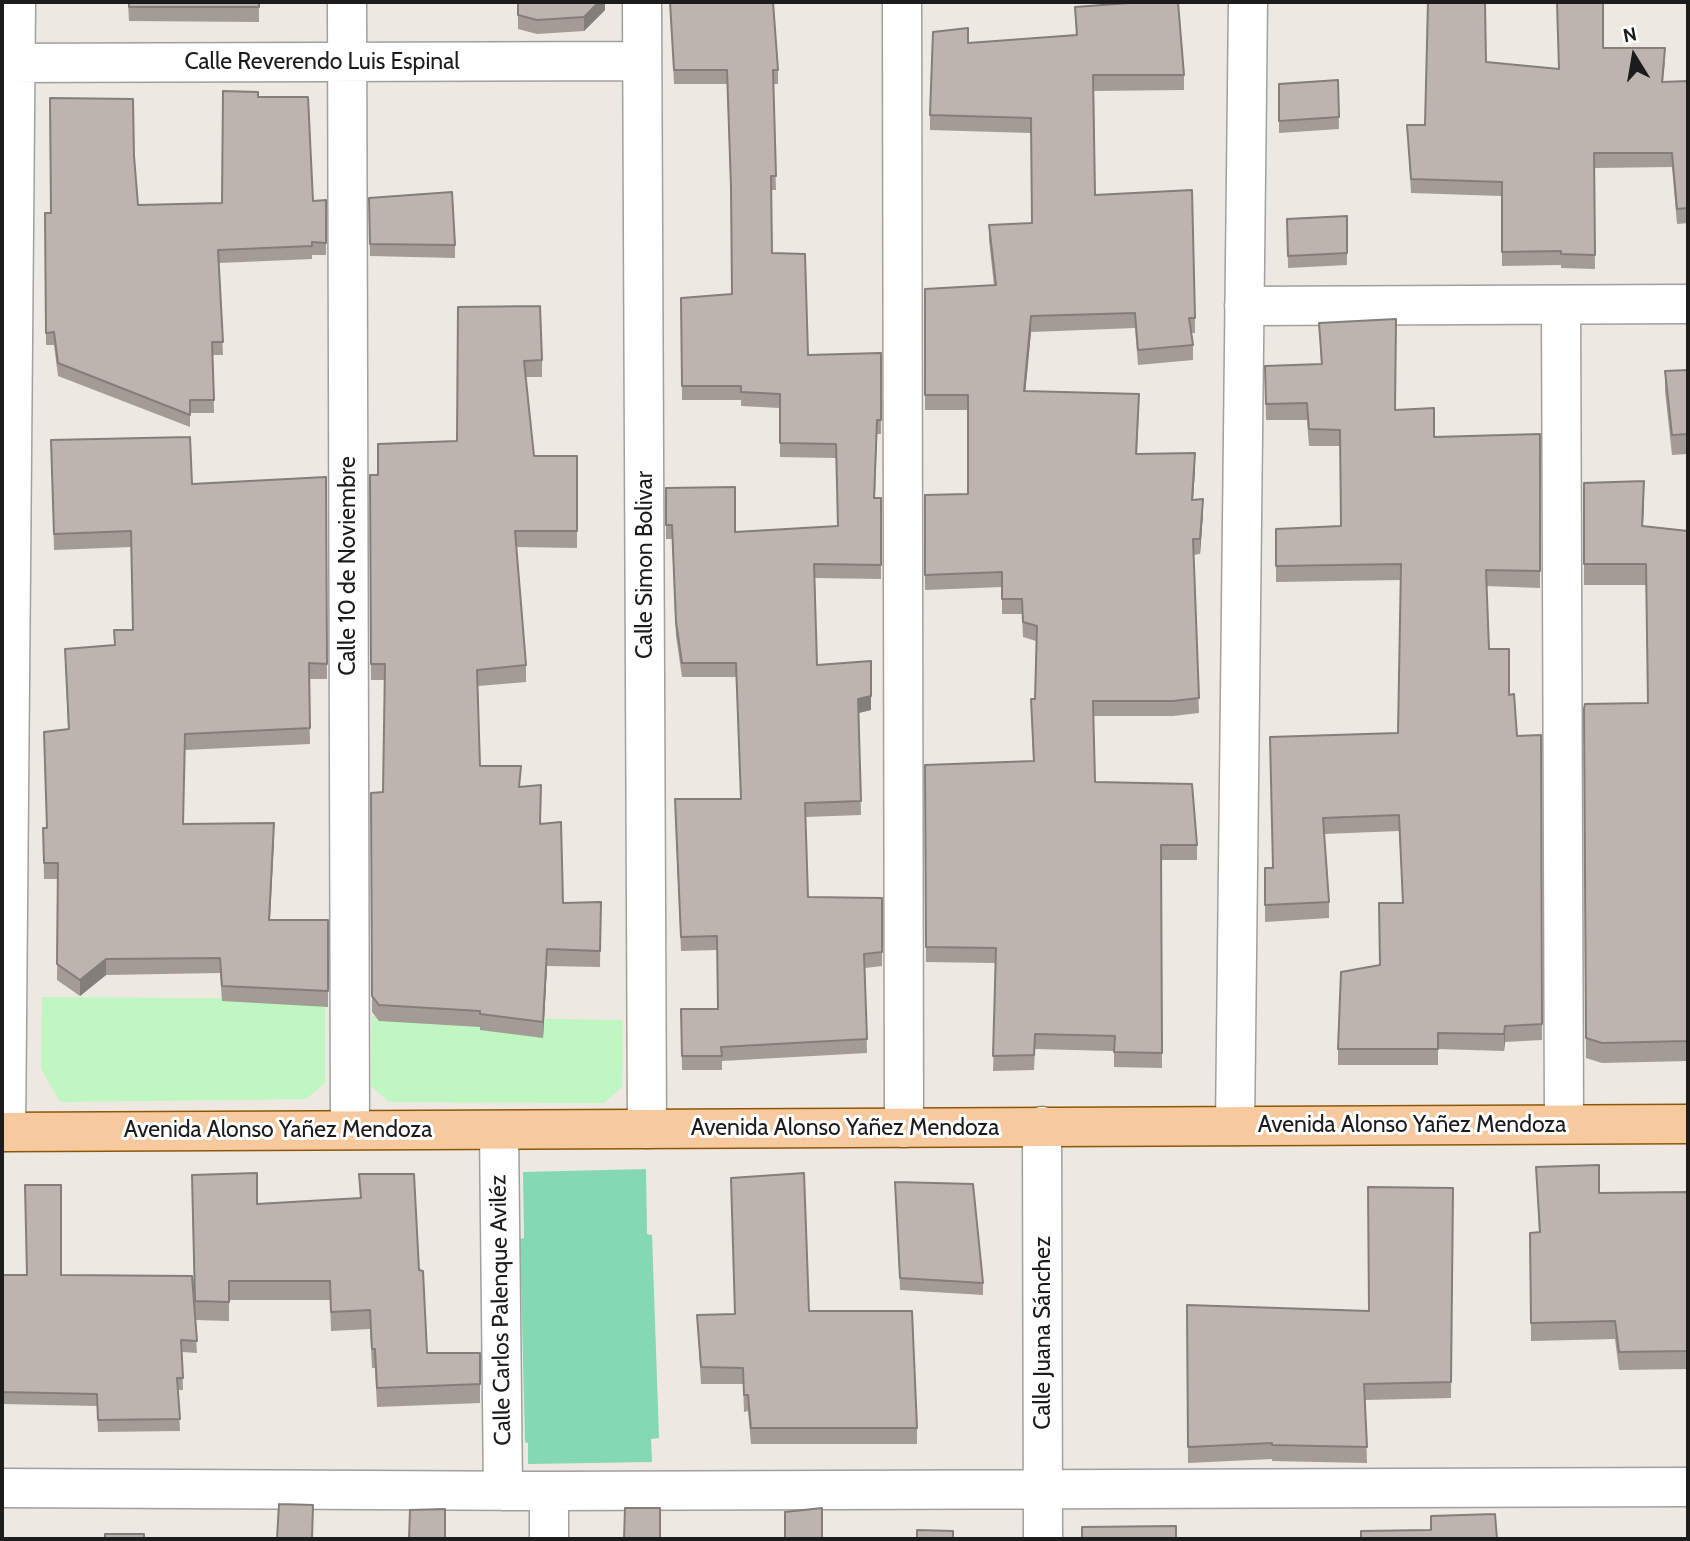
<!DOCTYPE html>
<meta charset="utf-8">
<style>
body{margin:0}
#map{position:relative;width:1690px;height:1541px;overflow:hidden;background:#ede8e2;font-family:Cabin,sans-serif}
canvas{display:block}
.frame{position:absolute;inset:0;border:4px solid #1c1c1c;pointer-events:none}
.north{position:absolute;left:1599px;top:21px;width:70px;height:70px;-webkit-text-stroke:5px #fff;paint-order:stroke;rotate:349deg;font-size:19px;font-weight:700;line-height:28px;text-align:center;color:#1c1c1c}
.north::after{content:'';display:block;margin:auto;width:24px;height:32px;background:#1c1c1c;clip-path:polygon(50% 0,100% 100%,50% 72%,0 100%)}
</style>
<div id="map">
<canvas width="1690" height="1541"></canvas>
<div class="frame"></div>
<div class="north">N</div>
</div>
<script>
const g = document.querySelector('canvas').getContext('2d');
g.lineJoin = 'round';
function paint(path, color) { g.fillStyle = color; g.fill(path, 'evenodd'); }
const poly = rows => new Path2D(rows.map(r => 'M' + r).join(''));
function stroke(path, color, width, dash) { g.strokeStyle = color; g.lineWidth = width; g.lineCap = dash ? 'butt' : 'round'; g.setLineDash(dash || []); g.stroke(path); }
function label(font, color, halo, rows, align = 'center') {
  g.font = font + ' Cabin,sans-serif'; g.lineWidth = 6; g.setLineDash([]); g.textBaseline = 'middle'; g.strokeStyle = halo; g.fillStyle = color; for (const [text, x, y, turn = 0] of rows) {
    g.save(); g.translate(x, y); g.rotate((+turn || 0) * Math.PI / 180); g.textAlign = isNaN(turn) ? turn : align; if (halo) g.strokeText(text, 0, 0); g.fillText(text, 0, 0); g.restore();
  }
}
paint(poly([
 [42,997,325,999,325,1083,306,1099,60,1102,41,1069],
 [372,1016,623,1020,622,1087,604,1103,389,1102,371,1086]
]), '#c0f6c1');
paint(poly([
 [646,1169,647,1234,652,1235,659,1438,651,1439,652,1462,528,1464,528,1443,525,1442,520,1239,524,1238,523,1172]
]), '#84d8b2');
const minor = poly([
 [347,2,350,1130],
 [642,2,647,1129],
 [902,2,904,1128],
 [2,63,642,61],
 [1561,305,1564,1124],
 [1244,306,1688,304],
 [1042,1126,1043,1539],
 [1235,1126,1248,2],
 [499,1130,503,1491],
 [6,1132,16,2],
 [2,1488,549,1491,1688,1487],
 [549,1539,549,1491]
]);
const major = poly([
 [2,1132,1688,1124]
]);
stroke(minor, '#a0a0a0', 41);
stroke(major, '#8c5708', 41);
stroke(minor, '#fff', 38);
stroke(major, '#f6ca9e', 38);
paint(poly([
 [128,2,259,2,259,22,129,21],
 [518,2,605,2,605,10,584,31,537,34,518,29],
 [670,2,778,70,778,84,773,84,776,190,772,190,772,253,808,355,881,353,881,434,877,434,875,498,881,498,881,579,815,578,817,665,871,710,859,713,861,815,805,817,808,897,882,898,882,966,865,968,867,1053,722,1061,722,1070,682,1070,681,1009,718,1009,717,950,681,951,675,813,741,799,736,677,682,677,676,636,672,539,666,539,666,488,735,532,838,526,836,458,780,457,780,408,741,406,741,400,682,400,681,298,732,294,731,201,727,84,674,84],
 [1075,7,1184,75,1184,90,1094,91,1095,195,1195,318,1195,333,1191,333,1193,345,1193,360,1138,365,1135,328,1031,332,1025,391,1139,409,1137,454,1195,469,1193,500,1203,514,1200,554,1193,555,1199,713,1173,716,1093,716,1095,782,1197,845,1197,860,1161,860,1162,1068,1114,1067,1114,1051,1035,1049,1034,1070,993,1071,996,963,926,962,925,765,1033,761,1031,699,1035,699,1036,641,1023,637,1022,614,1002,614,1002,587,925,590,925,495,968,494,968,410,925,410,925,289,994,286,989,240,989,225,1032,223,1031,133,930,130,930,115,968,43,1076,36],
 [1603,48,1665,62,1663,82,1688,81,1688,223,1677,224,1672,167,1594,168,1595,269,1561,268,1561,265,1502,266,1502,196,1411,193,1407,125,1425,125,1486,62,1559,69],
 [1338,80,1339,129,1279,133,1279,84],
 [258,97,313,201,326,200,326,255,312,255,312,259,219,263,223,355,213,355,214,413,190,413,190,427,58,376,54,345,46,345,45,213,51,213,134,156,138,205,222,203],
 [369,198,455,245,455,258,370,256],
 [1347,216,1347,265,1288,268,1287,219],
 [458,307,542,360,542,377,525,377,534,456,577,456,577,548,516,547,526,665,526,682,478,686,480,766,520,787,540,824,563,903,601,902,600,967,547,966,543,1038,480,1030,480,1027,379,1021,372,1012,371,793,383,792,385,680,371,680,370,475,378,475,457,441],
 [1319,323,1396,410,1434,437,1540,434,1540,588,1486,586,1489,649,1509,695,1517,736,1541,735,1542,1040,1505,1042,1504,1051,1438,1049,1438,1065,1338,1065,1338,1049,1380,965,1403,903,1399,831,1324,834,1329,902,1329,918,1265,922,1265,868,1273,868,1398,733,1401,580,1276,582,1276,529,1340,526,1340,446,1309,446,1307,420,1266,420,1265,366,1321,364],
 [1688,370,1688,454,1672,455,1665,391,1665,371],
 [51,440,192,484,327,664,327,679,309,679,310,744,185,750,183,824,274,838,270,920,328,991,328,1007,222,1001,220,973,106,975,80,996,57,980,58,879,44,879,43,828,47,828,68,729,65,649,114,646,114,630,133,630,131,547,54,550],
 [1584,483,1644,501,1643,526,1688,531,1688,1061,1602,1063,1586,1058,1584,730,1648,703,1646,585,1584,585],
 [1536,1167,1599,1193,1688,1192,1688,1369,1619,1370,1615,1339,1531,1341,1530,1233,1539,1232],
 [359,1174,419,1270,427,1353,480,1353,480,1403,377,1407,375,1368,372,1368,370,1329,331,1331,330,1300,229,1300,229,1321,195,1320,197,1353,182,1352,183,1390,178,1390,180,1431,98,1432,97,1406,2,1404,2,1464,2,1275,61,1275,195,1312,192,1194,257,1204,360,1198],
 [895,1182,983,1283,983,1295,900,1290],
 [1453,1188,1451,1398,1365,1400,1367,1463,1272,1461,1272,1459,1188,1463,1187,1305,1369,1311],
 [809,1311,917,1428,917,1444,751,1444,748,1411,744,1412,743,1384,701,1384,697,1315]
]), '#a39b96');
paint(poly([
 [599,2,605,2,605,10,584,31,584,17],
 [1031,316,1031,332,1024,406,1024,391],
 [1195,453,1195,469,1192,515,1192,500],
 [1644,481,1644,501,1642,546,1642,526],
 [1203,499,1203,514,1200,554,1200,539],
 [871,696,871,710,858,713,858,699],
 [274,823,274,838,269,935,269,920],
 [547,949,547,966,543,1038,543,1022],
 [106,959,106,975,80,996,80,980],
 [1505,1026,1505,1042,1504,1051,1504,1034]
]), '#847e7a');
const building = poly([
 [129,2,259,2,259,7,129,7,129,2],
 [518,2,599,2,584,17,537,20,518,15,518,2],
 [670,2,773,2,778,70,773,70,776,176,771,176,772,253,805,254,808,355,881,353,881,420,877,420,874,498,881,498,881,565,814,564,817,665,871,661,871,696,858,699,861,801,805,803,808,897,882,898,882,952,864,954,867,1039,721,1047,722,1056,682,1056,681,1009,718,1009,717,936,681,937,675,799,741,799,736,663,682,663,676,622,672,525,666,525,666,488,735,487,735,532,838,526,836,444,780,443,780,394,741,392,741,386,682,386,681,298,732,294,731,187,727,70,674,70,670,2],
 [1142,2,1178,2,1184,75,1093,75,1095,195,1192,190,1195,318,1189,318,1193,345,1138,350,1135,313,1031,316,1024,391,1139,394,1136,454,1195,453,1192,500,1203,499,1200,539,1193,539,1199,698,1173,701,1093,701,1095,782,1192,784,1197,845,1161,845,1162,1053,1114,1052,1115,1036,1035,1034,1034,1055,993,1056,996,948,926,947,925,765,1034,761,1031,699,1035,699,1037,626,1023,622,1022,599,1002,599,1002,572,925,575,925,495,968,494,968,395,925,395,925,289,996,285,989,225,1032,223,1031,118,930,115,933,32,968,28,968,43,1077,35,1075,7,1142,2],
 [1428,2,1485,2,1486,62,1559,69,1557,2,1603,2,1603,48,1665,48,1662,82,1688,81,1688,208,1677,209,1672,153,1594,153,1595,255,1561,254,1561,251,1502,252,1502,182,1411,179,1407,125,1425,125,1428,2],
 [1338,80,1339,117,1279,121,1279,84,1338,80],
 [223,91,258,92,258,97,308,97,313,201,326,200,326,243,312,242,312,246,218,250,223,342,212,342,214,400,190,400,190,415,58,363,54,332,46,333,45,213,51,213,50,98,133,99,134,156,138,205,222,203,223,91],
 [452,192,455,245,370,244,369,198,452,192],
 [1347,216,1347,253,1288,256,1287,219,1347,216],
 [540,306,542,360,524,361,534,456,577,456,577,531,515,531,526,665,477,670,480,766,521,766,519,787,541,785,540,824,561,822,563,903,601,902,600,951,547,949,543,1022,480,1014,480,1011,379,1005,372,996,371,793,383,792,385,664,371,664,370,475,378,475,378,444,457,441,458,307,540,306],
 [1396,319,1395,410,1434,408,1434,437,1540,434,1540,571,1486,570,1489,649,1509,649,1509,695,1514,694,1517,736,1541,735,1542,1024,1505,1026,1504,1034,1438,1033,1438,1049,1338,1049,1341,972,1380,965,1379,903,1403,903,1399,815,1323,818,1329,902,1265,905,1265,868,1273,868,1270,737,1398,733,1401,564,1276,566,1276,529,1341,526,1340,430,1309,429,1307,403,1266,404,1265,366,1322,364,1319,323,1396,319],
 [1688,370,1688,434,1672,435,1665,371,1688,370],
 [190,437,192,484,326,477,327,664,309,663,310,728,185,734,183,824,274,823,269,920,328,920,328,991,222,986,220,958,106,959,80,980,57,964,58,863,44,863,43,828,47,828,44,732,69,729,65,649,115,645,114,630,133,630,131,531,54,534,51,440,190,437],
 [1644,481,1642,526,1688,531,1688,1041,1602,1043,1586,1038,1584,709,1585,704,1648,703,1646,564,1584,564,1584,483,1644,481],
 [1599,1165,1599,1193,1688,1192,1688,1351,1619,1352,1615,1321,1531,1323,1530,1233,1540,1232,1536,1167,1599,1165],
 [257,1173,257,1204,361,1198,359,1174,414,1174,419,1270,423,1271,427,1353,480,1353,480,1384,377,1388,375,1349,372,1349,370,1310,331,1312,330,1281,229,1281,229,1302,195,1301,192,1175,257,1173],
 [804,1173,809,1311,912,1311,917,1428,751,1428,748,1395,744,1395,743,1368,701,1367,697,1315,735,1314,731,1178,804,1173],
 [895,1182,973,1184,983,1283,900,1278,895,1182],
 [25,1185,61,1185,61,1275,192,1276,197,1341,181,1340,183,1378,177,1378,180,1419,98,1420,97,1394,2,1392,2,1452,2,1275,27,1275,25,1185],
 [1368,1187,1453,1188,1451,1382,1364,1384,1367,1447,1272,1445,1272,1443,1188,1447,1187,1305,1369,1311,1368,1187],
 [279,1504,313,1505,312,1539,277,1539,279,1504],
 [625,1508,660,1508,660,1539,624,1539,625,1508],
 [822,1508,822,1539,785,1539,785,1512,822,1508],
 [445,1509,445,1539,409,1539,410,1510,445,1509],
 [1495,1514,1497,1539,1361,1539,1361,1531,1431,1530,1431,1516,1495,1514],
 [1176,1526,1176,1539,1082,1539,1082,1527,1176,1526],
 [917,1530,953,1531,953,1539,917,1539,917,1530],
 [105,1534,144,1534,144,1539,105,1539,105,1534]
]);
paint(building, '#bdb4af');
stroke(building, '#847e7a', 2);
label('23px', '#1c1c1c', '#fff', [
 ["Calle Reverendo Luis Espinal",322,62],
 ["Calle Simon Bolivar",645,565,-90],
 ["Calle 10 de Noviembre",348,566,-90],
 ["Avenida Alonso Yañez Mendoza",1412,1125],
 ["Avenida Alonso Yañez Mendoza",845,1128],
 ["Avenida Alonso Yañez Mendoza",278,1130],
 ["Calle Carlos Palenque Aviléz",501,1310,-91],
 ["Calle Juana Sánchez",1043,1333,-90]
]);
</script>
